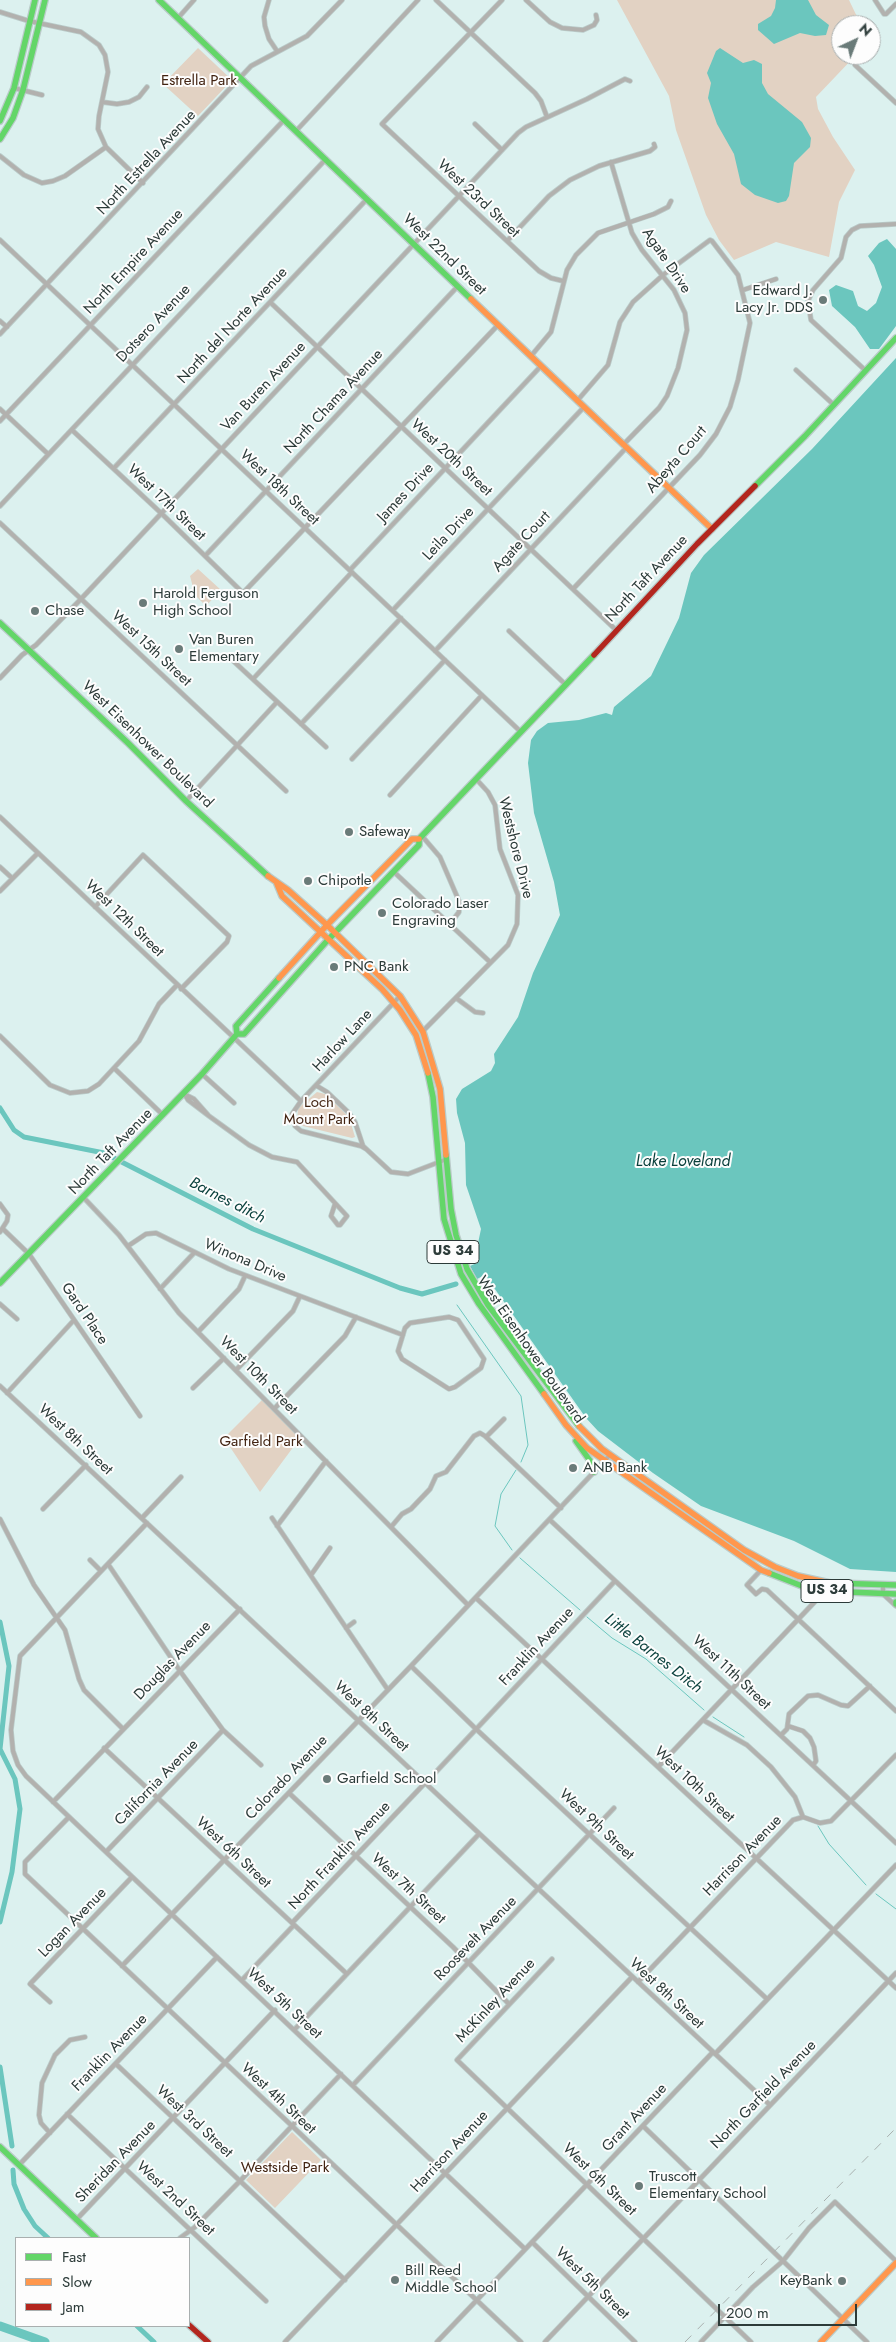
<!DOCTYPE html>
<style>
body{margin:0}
#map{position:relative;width:896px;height:2342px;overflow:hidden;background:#dcf1ef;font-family:Jost,sans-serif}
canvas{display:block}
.legend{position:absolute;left:15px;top:2237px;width:175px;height:90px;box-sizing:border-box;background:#fdfdfd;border:1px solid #a9afaf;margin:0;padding:6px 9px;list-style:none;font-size:15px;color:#2c3b39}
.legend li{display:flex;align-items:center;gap:10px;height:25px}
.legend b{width:25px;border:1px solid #a9afaf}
.north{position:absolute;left:831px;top:15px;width:50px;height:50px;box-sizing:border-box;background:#fdfdfd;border:1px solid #a9afaf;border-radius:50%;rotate:43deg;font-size:14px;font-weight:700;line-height:20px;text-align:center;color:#2c3b39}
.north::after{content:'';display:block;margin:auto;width:18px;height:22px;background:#6a7b79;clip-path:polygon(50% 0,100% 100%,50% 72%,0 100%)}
.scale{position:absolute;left:718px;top:2304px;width:139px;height:22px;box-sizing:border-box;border:2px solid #2c3b39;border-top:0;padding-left:6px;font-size:15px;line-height:18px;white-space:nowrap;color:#2c3b39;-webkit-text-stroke:4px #fdfdfd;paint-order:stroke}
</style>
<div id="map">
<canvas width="896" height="2342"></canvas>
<ul class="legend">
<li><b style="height:6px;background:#63d668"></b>Fast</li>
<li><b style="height:6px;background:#ff974d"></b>Slow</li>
<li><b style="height:6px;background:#b3261e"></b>Jam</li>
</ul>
<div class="north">N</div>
<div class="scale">200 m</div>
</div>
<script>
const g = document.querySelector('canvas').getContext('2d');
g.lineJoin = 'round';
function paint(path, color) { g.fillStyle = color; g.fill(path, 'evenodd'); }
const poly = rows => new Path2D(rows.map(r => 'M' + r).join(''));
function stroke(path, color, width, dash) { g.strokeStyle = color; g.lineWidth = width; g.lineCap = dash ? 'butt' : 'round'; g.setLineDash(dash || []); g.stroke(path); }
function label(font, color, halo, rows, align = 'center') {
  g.font = font + ' Jost,sans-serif'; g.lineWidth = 4; g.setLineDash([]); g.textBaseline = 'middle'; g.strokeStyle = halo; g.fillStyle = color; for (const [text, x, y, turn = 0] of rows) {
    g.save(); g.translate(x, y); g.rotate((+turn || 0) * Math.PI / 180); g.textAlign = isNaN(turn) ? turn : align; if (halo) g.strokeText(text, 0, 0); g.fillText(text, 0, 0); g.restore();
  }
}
paint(poly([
 [617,0,849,0,861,25,841,25,841,55,856,55,816,97,818,109,833,137,855,170,839,202,829,257,776,242,734,260,719,240,706,215,676,130,669,96],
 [198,48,232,80,198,116,163,84],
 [198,569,221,590,206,606,195,595,190,576],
 [317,1092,325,1094,349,1117,355,1137,352,1138,303,1126,297,1122,298,1108],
 [262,1400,300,1438,260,1492,224,1438],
 [292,2132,321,2160,275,2208,246,2180]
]), '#e2d2c3');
paint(poly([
 [776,0,808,0,816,15,829,25,826,35,815,36,800,33,774,44,758,30,758,24,771,16,775,8],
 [720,48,743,63,754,60,762,64,762,83,768,94,802,122,811,138,810,147,794,163,789,196,786,201,778,203,755,195,741,184,734,154,717,124,708,98,711,83,707,73,716,51],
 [887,239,896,249,896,326,879,349,870,349,855,327,832,306,829,290,836,285,853,291,858,306,867,311,876,303,882,287,874,265,868,256,879,243],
 [896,358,896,1572,850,1569,794,1541,701,1506,653,1473,598,1431,586,1418,485,1275,477,1279,470,1266,479,1262,477,1248,481,1229,466,1185,465,1143,457,1113,456,1099,462,1089,491,1071,495,1063,494,1054,518,1017,533,973,560,915,554,882,534,813,528,763,531,740,537,731,548,723,579,720,606,713,612,715,614,707,651,676,679,618,691,573,704,555,812,449]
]), '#6bc6be');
stroke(poly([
 [457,1305,521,1396,528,1445,521,1462],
 [512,1550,495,1526,501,1494,516,1470],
 [520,1558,580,1610],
 [587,1617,612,1638,646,1659,704,1710],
 [713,1717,744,1737],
 [818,1826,829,1844,866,1885],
 [876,1894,896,1909]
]), '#6bc6be', 1);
stroke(poly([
 [0,1108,14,1130,24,1137,104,1153,253,1229,400,1288,422,1294,456,1284],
 [0,1622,9,1666,0,1749,15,1779,20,1809,12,1872,0,1922],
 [0,2067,12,2146],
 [13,2170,14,2184,24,2209,35,2226,48,2238],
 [137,2326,154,2342]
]), '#6bc6be', 5);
stroke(poly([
 [0,2326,45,2342]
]), '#6bc6be', 9);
const street = poly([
 [269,0,264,17,265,26,269,39,277,51],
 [436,0,535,93,541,101,547,117],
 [502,0,382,124,539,271,551,278,563,281],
 [526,0,550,22,562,28,583,30,594,25,597,20,596,15],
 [875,0,884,14,886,14,896,4],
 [0,12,29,21,81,32,99,45,105,55,108,72,99,116,98,129,106,147,143,183],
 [178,18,194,0],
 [855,65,896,103],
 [14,88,42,95],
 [102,102,117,104,129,102,139,97,147,87],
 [475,124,502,150],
 [296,131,418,0],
 [0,156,24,175,42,183,53,181,65,176,106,147],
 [611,162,632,233,642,250,674,290,685,313,687,330,678,368,667,396,659,408,623,445],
 [0,240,521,732],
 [507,241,549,196,570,180,599,166,650,151,655,147,654,144],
 [743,290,776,279],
 [271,303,616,630],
 [0,321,7,327],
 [0,334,251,66,307,36,342,0],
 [531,356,551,332,567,270,576,255,598,233,654,214,668,207,671,201],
 [796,370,834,405],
 [866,371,811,320,808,301,813,290,841,258,846,237,852,230,860,226,896,224],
 [0,409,48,454],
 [0,421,284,120],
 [72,430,161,513,243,593,498,325],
 [114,468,367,199],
 [0,506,326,159],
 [0,523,286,791],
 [205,556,458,286],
 [350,570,541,366],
 [573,589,700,455,716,434,730,407,738,380,750,323,738,275,712,241,710,240,663,275,633,302,620,322,608,365,577,401],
 [393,610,584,407],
 [509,631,565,684],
 [435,651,626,448],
 [229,657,326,747],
 [0,678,22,655,36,645,81,599,518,133,526,127,587,99,625,79,630,81],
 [253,679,352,572],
 [301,724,401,618],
 [352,759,445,660],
 [390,795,482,695],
 [186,801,277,702],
 [0,817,301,1101],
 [422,836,440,857,459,901,459,912,450,924],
 [0,867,12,878],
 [394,872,490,962],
 [0,891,38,853],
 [95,907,143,855,229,936,227,942,181,989],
 [456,998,475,1012,483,1013],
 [422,1032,508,945,517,924,518,895,500,849,495,805,488,792,477,780],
 [0,1036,50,1085,70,1093,88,1091,99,1084,139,1041,159,1004,177,985],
 [114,1068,163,1115],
 [202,1074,234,1103],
 [317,1086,327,1092,349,1113,355,1122,363,1146,391,1172,408,1174,447,1159],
 [184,1093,188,1100,209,1116,194,1099,186,1095],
 [209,1116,249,1145,272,1157,297,1162,347,1216,340,1225,338,1225,331,1216,335,1204],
 [366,1149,361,1146,301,1131,295,1126,292,1114,301,1101,400,996],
 [84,1198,119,1235,179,1313,468,1605],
 [0,1204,8,1215,7,1221,0,1232],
 [3,1229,29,1254,140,1416],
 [128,1246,146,1234,156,1233,229,1269,403,1335],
 [160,1289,194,1253],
 [0,1304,17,1319],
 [449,1317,458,1320,484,1359,481,1368,455,1387,449,1389,402,1359,398,1351,405,1328,410,1323,449,1317],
 [198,1332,239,1289,245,1276],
 [236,1370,293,1311,300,1296],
 [0,1386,770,2105],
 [193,1388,224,1358],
 [7,1393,74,1320],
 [274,1409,345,1336,356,1317],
 [486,1437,504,1419],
 [43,1509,86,1465],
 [142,1518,181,1477],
 [272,1518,388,1690],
 [0,1519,34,1585,65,1630,79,1679,84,1690,123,1729],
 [550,1520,896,1843],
 [147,1523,20,1656,11,1730,13,1751,18,1765,26,1776,106,1852,525,2249],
 [277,1526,326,1461],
 [391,1527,402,1514,411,1509,430,1489,436,1476,446,1472,474,1436,480,1433,485,1436,561,1508],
 [90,1560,101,1571],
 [108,1564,180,1671,223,1730,261,1765],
 [761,1570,747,1585,756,1594,762,1589,767,1590,896,1711],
 [311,1575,330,1548],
 [883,1586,883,1594,896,1606],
 [476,1598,896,1988],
 [346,1628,354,1622],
 [411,1666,476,1729,767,1999],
 [703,1720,747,1745,771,1767,795,1797,803,1817],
 [788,1726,803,1731,810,1738,814,1747,816,1761,813,1765],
 [781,1735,787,1729,789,1714,808,1696,818,1695,841,1705,848,1706,870,1686],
 [104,1748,347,1974],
 [658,1767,825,1591],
 [435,1773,615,1581],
 [289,1793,453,1947,509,2004],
 [53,1802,240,1609],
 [69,1817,25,1862,25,1874,521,2342],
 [106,1852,223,1730],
 [292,1923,425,1783],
 [552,1959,457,2060,751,2342],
 [122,1966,411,1666,610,1455],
 [242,1980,294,1925],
 [638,1982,793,1820,803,1817,820,1823,831,1821,896,1755],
 [50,2002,30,1984,132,1877],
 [295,2029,479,1834],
 [715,2054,896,1865],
 [116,2064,345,2280],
 [353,2085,614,1808],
 [67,2114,266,2301],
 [643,2126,867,2342],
 [50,2133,41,2123,39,2115,42,2083,55,2055,70,2040,85,2037],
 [19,2165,217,1957],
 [76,2220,275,2010],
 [180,2238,195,2227,240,2181,341,2074],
 [532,2242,635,2342],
 [285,2342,632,1977],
 [437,2342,713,2052],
 [545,2342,896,1973],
 [701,2342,753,2287,783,2261,809,2228,835,2202,896,2261]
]);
const fast = poly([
 [159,0,471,299],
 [0,121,14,88,35,0],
 [0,139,13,118,23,90,45,0],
 [755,486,805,436,896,338],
 [0,623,127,742,186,801,268,876],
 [237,1034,244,1034,326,942,419,845,419,839,594,655],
 [428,1073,433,1097,444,1219,461,1274,479,1304,544,1394],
 [446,1155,451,1209,456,1235,467,1269,488,1305,579,1426],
 [0,1283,202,1074,237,1034,236,1026,279,978],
 [576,1441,593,1465,594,1472],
 [769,1573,802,1586,825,1591,896,1594],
 [830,1583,896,1585],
 [896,1602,896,1604],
 [0,2147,96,2238]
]);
const slow = poly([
 [471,299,712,529],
 [268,876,288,890,327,925,400,996,423,1032,440,1089,446,1155],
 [277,884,282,896,382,989,400,1010,416,1035,428,1073],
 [279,978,327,925,412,839,419,839],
 [544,1394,566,1425,587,1448,761,1570,769,1573],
 [579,1426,602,1449,744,1550,775,1567,798,1576,830,1583],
 [821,2342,896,2263]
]);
const jam = poly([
 [594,655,697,544,755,486],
 [189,2325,208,2342]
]);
stroke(street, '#bacbc9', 5.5);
stroke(fast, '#bacbc9', 8);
stroke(slow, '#bacbc9', 8);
stroke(jam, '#bacbc9', 8);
stroke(street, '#b2b1ae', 4);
stroke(fast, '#63d668', 5.5);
stroke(slow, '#ff974d', 5.5);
stroke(jam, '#b3261e', 5.5);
stroke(poly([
 [685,2342,896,2128]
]), '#a8b0ae', 1, [9, 9]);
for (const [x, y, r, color] of [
 [823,300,5,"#6a7b79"],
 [143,603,5,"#6a7b79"],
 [35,611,5,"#6a7b79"],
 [179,649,5,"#6a7b79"],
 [349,832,5,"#6a7b79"],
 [308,881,5,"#6a7b79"],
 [382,913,5,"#6a7b79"],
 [334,967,5,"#6a7b79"],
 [573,1468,5,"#6a7b79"],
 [327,1779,5,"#6a7b79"],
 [639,2186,5,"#6a7b79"],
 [395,2280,5,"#6a7b79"],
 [842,2281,5,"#6a7b79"]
]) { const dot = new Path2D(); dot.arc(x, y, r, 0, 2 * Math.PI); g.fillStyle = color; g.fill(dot); stroke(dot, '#fdfdfd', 2); }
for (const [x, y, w] of [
 [453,1252,52],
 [827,1591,52]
]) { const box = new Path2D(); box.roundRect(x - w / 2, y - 11.5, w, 23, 4); g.fillStyle = '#fdfdfd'; g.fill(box); stroke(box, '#2c3b39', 1); }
label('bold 14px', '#2c3b39', null, [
 ["US 34",453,1252],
 ["US 34",827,1591]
]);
label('15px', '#412311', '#fdfdfd', [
 ["Estrella Park",199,81],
 ["Loch",319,1103],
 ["Mount Park",319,1120],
 ["Garfield Park",261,1442],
 ["Westside Park",285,2168]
]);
label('15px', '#2c3b39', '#fdfdfd', [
 ["North Estrella Avenue",147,163,-47],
 ["West 23rd Street",478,199,43],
 ["West 22nd Street",444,255,44],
 ["Agate Drive",666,261,56],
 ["North Empire Avenue",134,262,-47],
 ["Dotsero Avenue",154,324,-47],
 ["North del Norte Avenue",233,326,-47],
 ["Van Buren Avenue",264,387,-47],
 ["North Chama Avenue",334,402,-47],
 ["West 20th Street",451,458,43],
 ["Abeyta Court",677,460,-49],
 ["West 18th Street",279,488,43],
 ["James Drive",406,493,-47],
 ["West 17th Street",166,503,44],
 ["Leila Drive",449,534,-47],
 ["Agate Court",522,542,-47],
 ["North Taft Avenue",647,579,-47],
 ["West 15th Street",151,649,43],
 ["West Eisenhower Boulevard",147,745,44],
 ["Westshore Drive",515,848,76],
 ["West 12th Street",124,919,44],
 ["Harlow Lane",343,1041,-47],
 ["North Taft Avenue",111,1152,-46],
 ["Winona Drive",245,1261,23],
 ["Gard Place",84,1314,56],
 ["West Eisenhower Boulevard",530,1350,55],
 ["West 10th Street",258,1376,45],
 ["West 8th Street",75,1440,43],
 ["Franklin Avenue",537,1647,-47],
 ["Douglas Avenue",173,1661,-46],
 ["West 11th Street",731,1673,43],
 ["West 8th Street",371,1717,43],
 ["Colorado Avenue",287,1778,-46],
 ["California Avenue",157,1783,-46],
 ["West 10th Street",694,1785,43],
 ["West 9th Street",596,1825,43],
 ["West 6th Street",233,1853,43],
 ["North Franklin Avenue",340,1856,-47],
 ["Harrison Avenue",743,1856,-46],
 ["West 7th Street",408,1889,43],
 ["Logan Avenue",73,1923,-46],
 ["Roosevelt Avenue",476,1939,-46],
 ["West 8th Street",666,1994,43],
 ["McKinley Avenue",496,2001,-47],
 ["West 5th Street",284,2004,43],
 ["Franklin Avenue",110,2053,-46],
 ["North Garfield Avenue",764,2095,-46],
 ["West 4th Street",278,2099,43],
 ["Grant Avenue",635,2118,-47],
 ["West 3rd Street",194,2122,43],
 ["Harrison Avenue",450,2152,-47],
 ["Sheridan Avenue",116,2162,-46],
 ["West 6th Street",599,2180,44],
 ["West 2nd Street",175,2199,43],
 ["West 5th Street",592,2284,44]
]);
label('15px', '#2c3b39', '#fdfdfd', [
 ["Edward J.",813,291,"right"],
 ["Lacy Jr. DDS",813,308,"right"],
 ["Harold Ferguson",153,594],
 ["High School",153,611],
 ["Chase",45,611],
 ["Van Buren",189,640],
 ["Elementary",189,657],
 ["Safeway",359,832],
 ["Chipotle",318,881],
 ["Colorado Laser",392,904],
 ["Engraving",392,921],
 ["PNC Bank",344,967],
 ["ANB Bank",583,1468],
 ["Garfield School",337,1779],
 ["Truscott",649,2177],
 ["Elementary School",649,2194],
 ["Bill Reed",405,2271],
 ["Middle School",405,2288],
 ["KeyBank",832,2281,"right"]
], 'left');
label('italic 16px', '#083f3b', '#fdfdfd', [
 ["Lake Loveland",683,1162],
 ["Barnes ditch",227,1201,27],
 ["Little Barnes Ditch",653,1654,38]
]);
</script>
